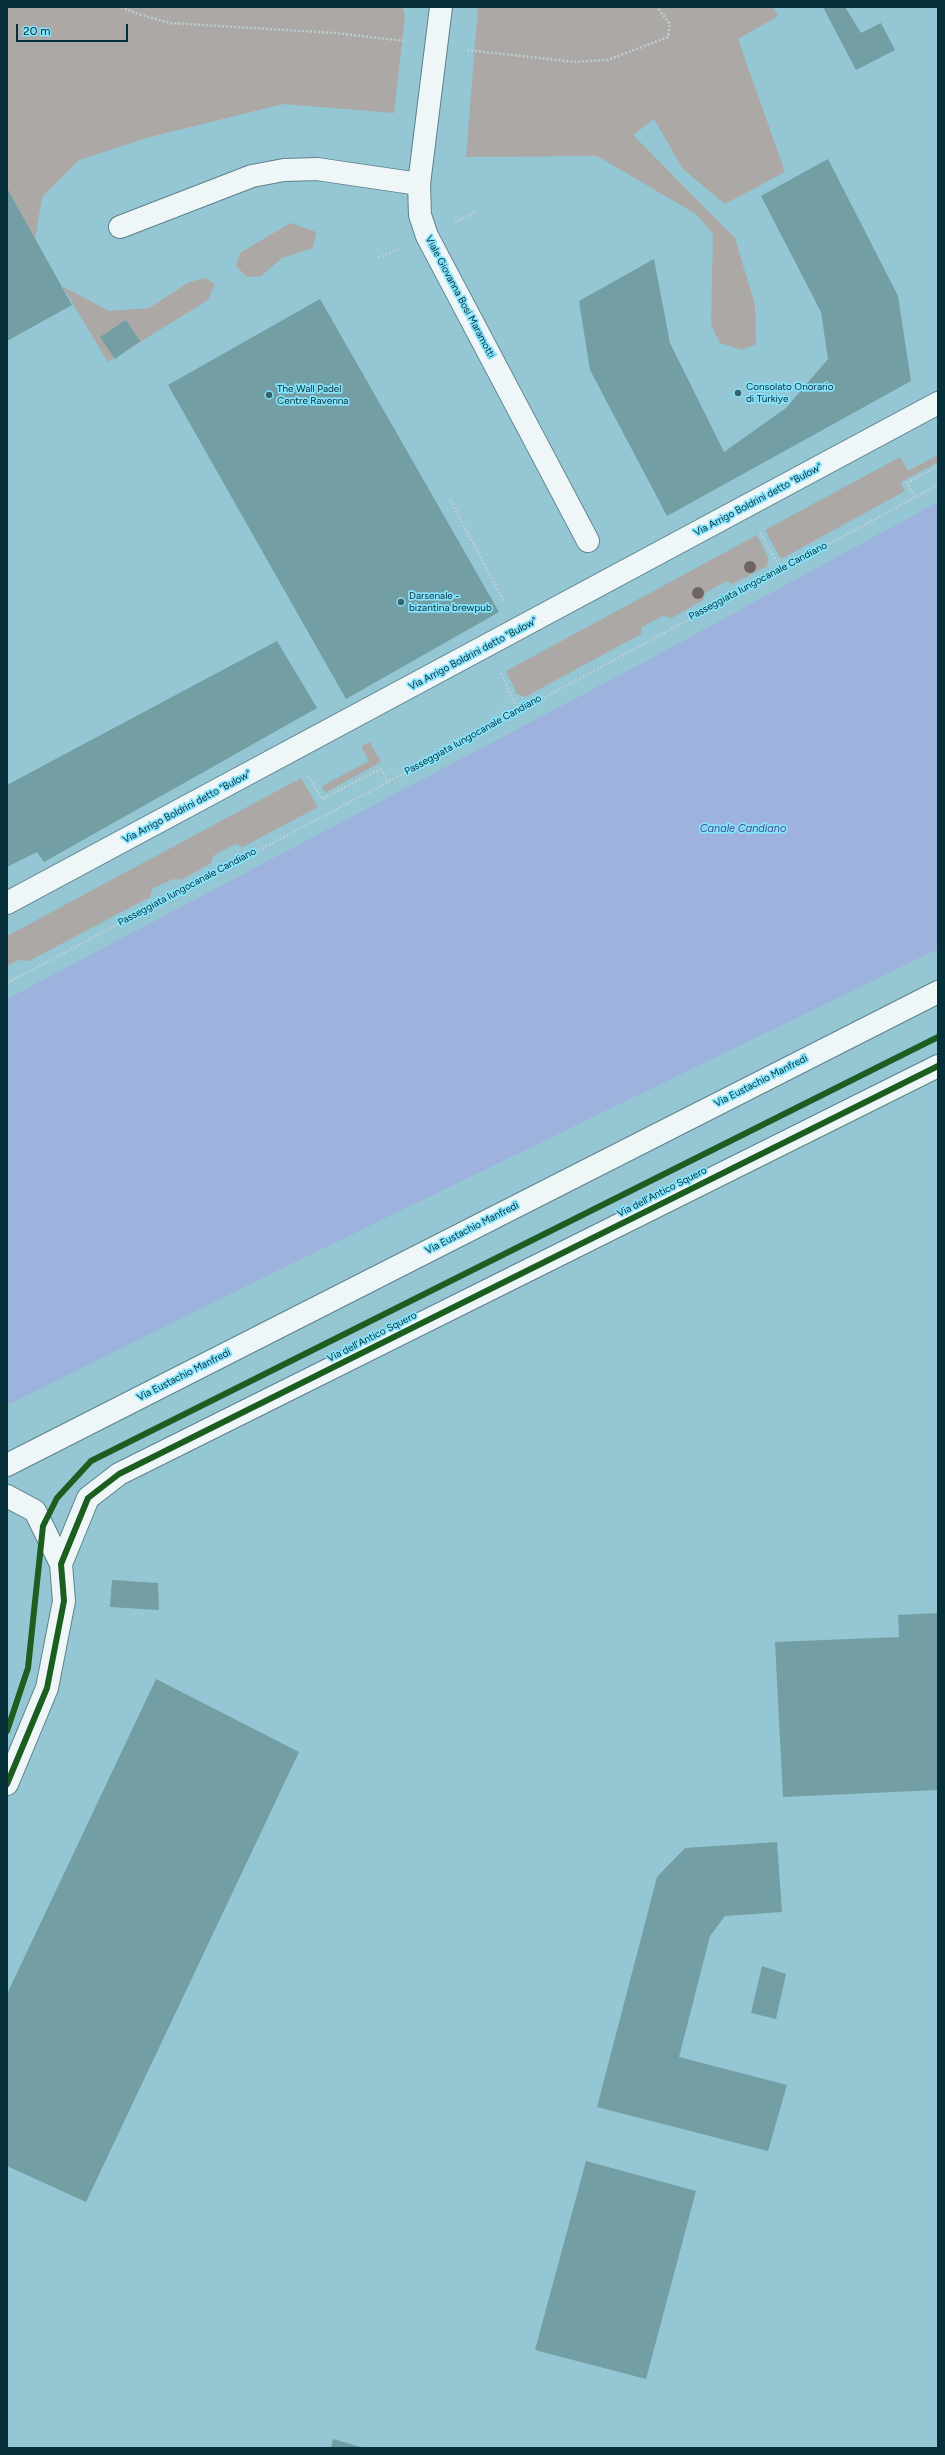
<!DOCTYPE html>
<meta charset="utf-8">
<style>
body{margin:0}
#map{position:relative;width:945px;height:2455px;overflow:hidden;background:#94c6d3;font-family:Figtree,sans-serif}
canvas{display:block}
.frame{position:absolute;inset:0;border:8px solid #042f38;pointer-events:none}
.scale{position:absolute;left:16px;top:24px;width:112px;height:18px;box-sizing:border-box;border:2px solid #042f38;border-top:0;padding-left:5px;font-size:12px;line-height:14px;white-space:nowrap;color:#042f38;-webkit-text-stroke:3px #86e3fb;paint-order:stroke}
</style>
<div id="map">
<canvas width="945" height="2455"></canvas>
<div class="frame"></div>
<div class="scale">20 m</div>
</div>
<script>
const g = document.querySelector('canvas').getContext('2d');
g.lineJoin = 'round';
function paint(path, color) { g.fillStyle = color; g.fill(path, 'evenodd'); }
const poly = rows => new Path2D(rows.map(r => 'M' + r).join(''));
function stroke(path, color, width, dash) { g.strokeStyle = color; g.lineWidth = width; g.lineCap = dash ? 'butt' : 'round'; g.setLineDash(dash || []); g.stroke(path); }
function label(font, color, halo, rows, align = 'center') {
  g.font = font + ' Figtree,sans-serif'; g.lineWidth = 3.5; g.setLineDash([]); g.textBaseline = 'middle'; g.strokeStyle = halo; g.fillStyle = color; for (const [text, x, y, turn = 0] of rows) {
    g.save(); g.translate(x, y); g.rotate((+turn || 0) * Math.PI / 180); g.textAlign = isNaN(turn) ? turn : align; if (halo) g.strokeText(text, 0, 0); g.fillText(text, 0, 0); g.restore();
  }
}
paint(poly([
 [7,7,403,7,405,16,394,113,283,104,150,137,79,160,42,197,35,239,7,188],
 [478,7,773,7,778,16,738,39,785,172,725,204,683,169,654,119,633,135,735,238,755,305,756,344,742,350,720,343,711,325,713,234,696,214,597,156,466,157],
 [290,223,316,232,313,248,282,258,261,276,247,277,236,266,240,253],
 [206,278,215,284,208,300,108,362,62,286,109,311,149,308,189,282],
 [938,455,938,462,901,482,905,491,781,559,765,530,900,457,908,471],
 [757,535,768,558,767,566,733,584,726,581,705,593,703,600,672,618,663,616,642,627,641,634,525,697,517,694,506,671],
 [370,742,381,762,325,793,322,786,369,761,361,746],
 [301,778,318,807,243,847,235,844,213,856,211,863,181,880,173,879,152,889,150,897,29,961,18,960,7,966,7,936]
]), '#aca8a6');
paint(poly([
 [938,502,938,949,244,1287,7,1405,7,999,637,666]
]), '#9db3de');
paint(poly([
 [823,7,845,7,861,33,881,23,895,50,856,70],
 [828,159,898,296,911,381,667,516,590,370,579,301,654,259,670,343,724,452,786,408,828,359,821,312,761,196],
 [7,188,72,305,7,341],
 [320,299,499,612,346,699,168,385],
 [126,320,140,341,115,359,100,337],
 [277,641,317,708,44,862,37,852,7,867,7,785],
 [112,1580,158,1583,159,1610,110,1607],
 [938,1613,938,1790,783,1797,775,1642,899,1637,898,1615],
 [156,1679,299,1752,86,2202,7,2166,7,1994],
 [777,1842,782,1912,725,1916,710,1936,679,2057,787,2085,768,2151,597,2107,657,1877,685,1848],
 [762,1966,786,1974,776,2019,751,2013],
 [586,2161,696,2191,646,2379,535,2350],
 [333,2439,364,2448,331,2448]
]), '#729ea4');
const minor = poly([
 [441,7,419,184,420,215,427,236,588,541],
 [120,227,252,176,284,170,317,169,419,184],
 [7,903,938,403],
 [7,1465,938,992],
 [7,1496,35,1511,61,1564],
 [7,1784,47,1688,64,1601,61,1564,88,1498,119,1474,938,1066]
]);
stroke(minor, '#5c828b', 24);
stroke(poly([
 [121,7,138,14,170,23,335,33,405,41],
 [467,50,576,62,608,60,668,37,670,24,657,7],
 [455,222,475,212],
 [378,258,399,249],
 [915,497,907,483,938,466],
 [450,500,504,601],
 [760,533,781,569],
 [501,673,518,710],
 [308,776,322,799,381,769,388,782],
 [7,983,388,782,938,485]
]), '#bdced2', 2.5, [2, 2]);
stroke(minor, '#eff6f8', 22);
stroke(poly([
 [7,1731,28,1668,43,1526,57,1498,91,1461,938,1037],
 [7,1784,47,1688,64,1601,61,1564,88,1498,119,1474,938,1066]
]), '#1b5e20', 6);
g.fillStyle = '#6e6562';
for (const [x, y] of [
 [750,567],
 [698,593]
]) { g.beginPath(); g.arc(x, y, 6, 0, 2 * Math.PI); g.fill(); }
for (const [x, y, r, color] of [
 [738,393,4,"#36646e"],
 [269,395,4,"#36646e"],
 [401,602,4,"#36646e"]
]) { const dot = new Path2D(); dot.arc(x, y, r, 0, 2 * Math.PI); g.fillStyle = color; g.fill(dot); stroke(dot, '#86e3fb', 1.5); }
label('10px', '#042f38', '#86e3fb', [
 ["Viale Giovanna Bosi Maramotti",460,297,62],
 ["Via Arrigo Boldrini detto \"Bulow\"",758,500,-28],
 ["Passeggiata lungocanale Candiano",758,581,-28],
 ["Via Arrigo Boldrini detto \"Bulow\"",473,654,-28],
 ["Passeggiata lungocanale Candiano",473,735,-29],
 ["Via Arrigo Boldrini detto \"Bulow\"",187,807,-28],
 ["Passeggiata lungocanale Candiano",187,887,-28],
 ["Via Eustachio Manfredi",761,1081,-27],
 ["Via dell'Antico Squero",662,1192,-27],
 ["Via Eustachio Manfredi",472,1228,-27],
 ["Via dell'Antico Squero",372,1337,-27],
 ["Via Eustachio Manfredi",184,1375,-27]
]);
label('10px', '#042f38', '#86e3fb', [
 ["Consolato Onorario",746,387],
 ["di Türkiye",746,399],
 ["The Wall Padel",277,389],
 ["Centre Ravenna",277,401],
 ["Darsenale -",409,596],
 ["bizantina brewpub",409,608]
], 'left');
label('italic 11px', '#464d91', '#86e3fb', [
 ["Canale Candiano",743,829]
]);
</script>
